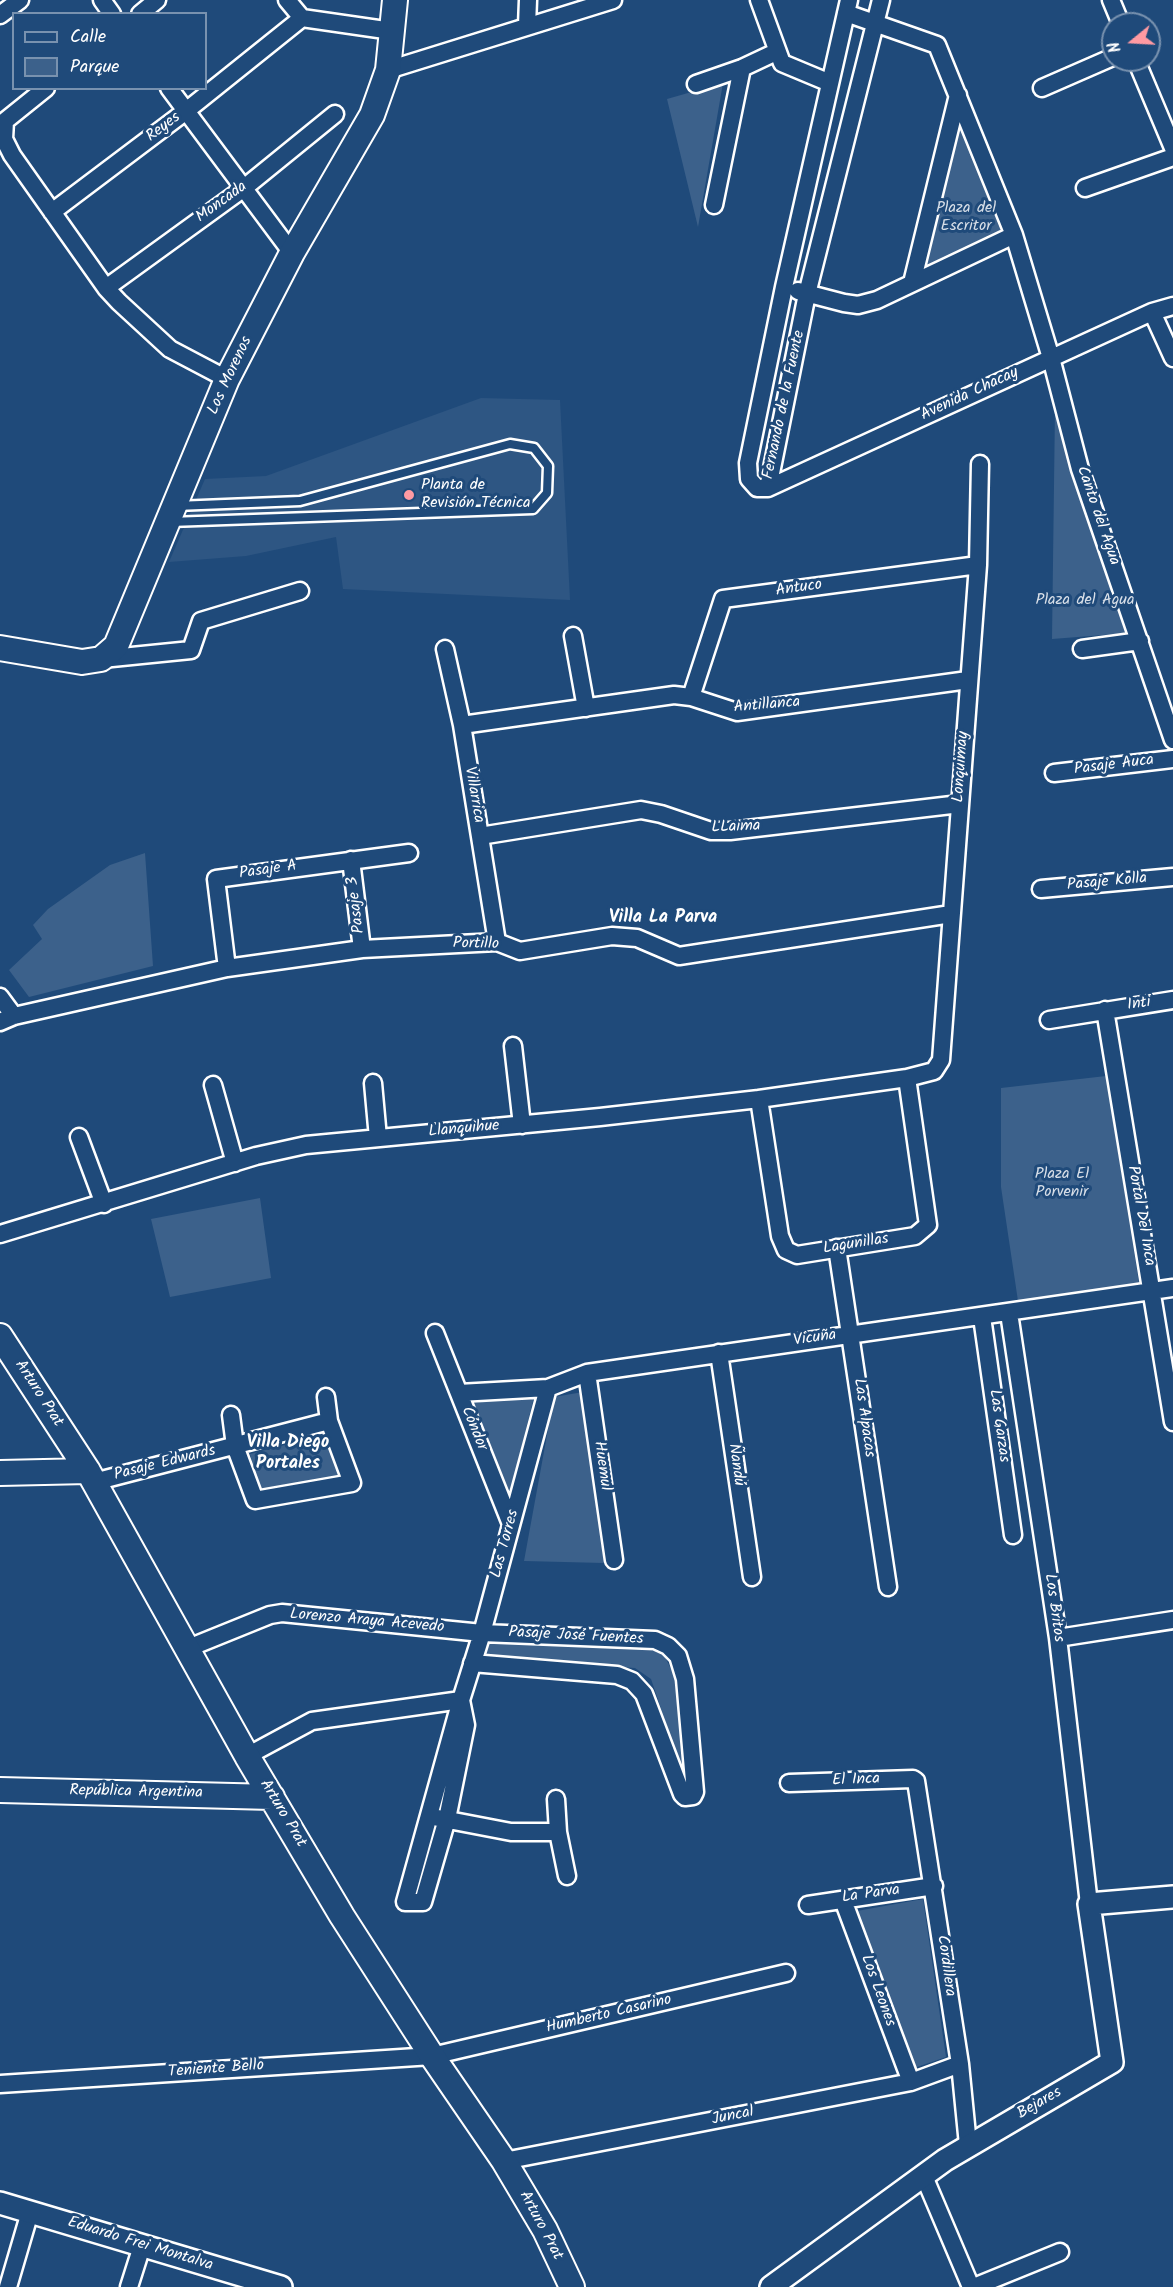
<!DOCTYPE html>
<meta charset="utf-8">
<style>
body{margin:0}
#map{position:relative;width:1173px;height:2287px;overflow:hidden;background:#1f4a7a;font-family:Kalam,sans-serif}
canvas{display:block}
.legend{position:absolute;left:12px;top:12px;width:195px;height:78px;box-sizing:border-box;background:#1f4a7a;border:2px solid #7992af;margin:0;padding:8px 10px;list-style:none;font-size:18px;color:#fff}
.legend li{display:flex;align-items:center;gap:12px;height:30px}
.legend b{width:30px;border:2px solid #7992af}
.north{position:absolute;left:1101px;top:12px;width:60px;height:60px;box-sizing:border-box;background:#1f4a7a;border:2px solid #7992af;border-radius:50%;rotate:252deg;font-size:16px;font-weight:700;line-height:24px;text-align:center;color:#fff}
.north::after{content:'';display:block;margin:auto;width:21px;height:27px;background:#ff9aa2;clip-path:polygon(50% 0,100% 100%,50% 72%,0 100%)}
</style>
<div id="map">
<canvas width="1173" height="2287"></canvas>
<ul class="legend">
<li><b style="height:8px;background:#1f4a7a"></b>Calle</li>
<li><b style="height:16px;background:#3c618b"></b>Parque</li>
</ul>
<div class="north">N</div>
</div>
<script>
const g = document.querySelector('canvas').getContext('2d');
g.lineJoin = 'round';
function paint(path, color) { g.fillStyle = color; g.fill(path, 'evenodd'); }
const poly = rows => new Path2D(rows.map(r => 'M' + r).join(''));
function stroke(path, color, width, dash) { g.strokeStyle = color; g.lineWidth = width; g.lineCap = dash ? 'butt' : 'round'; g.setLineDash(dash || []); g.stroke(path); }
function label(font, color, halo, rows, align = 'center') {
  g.font = font + ' Kalam,sans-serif'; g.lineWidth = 6; g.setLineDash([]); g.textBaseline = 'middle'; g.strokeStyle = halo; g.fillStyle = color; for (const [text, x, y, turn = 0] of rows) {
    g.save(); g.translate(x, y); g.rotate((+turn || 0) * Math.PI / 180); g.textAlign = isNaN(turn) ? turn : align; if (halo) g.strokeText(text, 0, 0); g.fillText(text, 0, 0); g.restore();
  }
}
paint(poly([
 [481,398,560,400,570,600,343,589,336,537,246,556,169,562,205,479,266,476]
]), '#2e5683');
paint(poly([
 [723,83,698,227,667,99],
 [959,111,1007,234,918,277],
 [1055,408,1129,633,1052,639],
 [145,853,153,966,29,997,9,970,42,939,33,925,48,909,110,865],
 [1106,1076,1139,1283,1018,1301,1001,1187,1001,1088],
 [260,1198,271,1278,170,1297,151,1219],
 [583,1392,604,1563,524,1561,554,1397],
 [535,1393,509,1497,469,1404],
 [327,1434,344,1481,260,1492,250,1454],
 [486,1638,653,1649,665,1657,675,1677,685,1779,651,1679,635,1668,485,1659],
 [923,1899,946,2057,914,2068,857,1911]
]), '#3c618b');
const service = poly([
 [170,522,533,509,547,493,548,466,534,448,510,444,300,501,176,506]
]);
const minor = poly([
 [102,0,112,14],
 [287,0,302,18,392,31],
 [759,0,782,63,830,83],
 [849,0,784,287,748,463,749,479,757,488,768,488,1152,312,1173,306],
 [1111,0,1121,24],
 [846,13,937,45,1014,235,1051,358,1080,469,1173,740],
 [140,14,157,0],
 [0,15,20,0],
 [527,26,528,0],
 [1136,60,1173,148],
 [388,70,613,0],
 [696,84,742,68,776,52],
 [46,88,5,121,4,139,12,155,106,288,119,302,170,349,227,379],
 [169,88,292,253],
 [1042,88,1113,57],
 [1085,188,1173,157],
 [714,205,742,68],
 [52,212,186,111,302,18],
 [912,283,958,95],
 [106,288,244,188,335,114],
 [798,291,844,303,858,305,877,300,1014,235],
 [1152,312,1173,358],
 [768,488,807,294,881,0],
 [573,636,586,708],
 [445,649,462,725,497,942],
 [1082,649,1140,641],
 [102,659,191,650,201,621,300,591],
 [691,697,723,599,978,565],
 [462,725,674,695,691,697,737,712,968,680],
 [1054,773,1173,759],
 [480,836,641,810,661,814,711,831,730,831,960,804],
 [351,860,362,949],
 [1041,889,1173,877],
 [227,968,216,879,409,853],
 [0,997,14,1016],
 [1105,1010,1173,1422],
 [1049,1020,1173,1000],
 [0,1022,14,1016,227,968,362,949,497,942,520,951,612,936,637,938,679,956,951,914],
 [513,1046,522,1125],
 [373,1083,378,1138],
 [213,1085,235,1163],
 [759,1099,780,1236,786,1250,797,1255,915,1236,928,1225,907,1078],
 [79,1137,104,1204],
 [0,1234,256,1156,306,1145,600,1117,759,1099,907,1078,934,1071,941,1060,978,565,980,464],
 [837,1248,888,1587],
 [1009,1313,1058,1638,1089,1904],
 [982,1317,1013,1535],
 [435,1333,511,1524],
 [719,1353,752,1577],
 [587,1373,614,1560],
 [459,1393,548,1388,587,1373,1173,1288],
 [231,1415,235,1446,255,1500,352,1483,329,1421,326,1397],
 [94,1482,329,1421],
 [1058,1638,1173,1620],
 [186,1649,270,1615,282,1613,482,1633,655,1640,668,1646,678,1656,685,1679,695,1792,693,1796,685,1797,682,1794,644,1694,632,1681,617,1675,472,1663],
 [461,1700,466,1725,447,1819,423,1902,405,1902,461,1700,482,1633,548,1388],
 [247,1756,312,1721,461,1700],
 [789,1783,913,1779,916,1781,960,2064,968,2145],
 [556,1799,558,1832,567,1876],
 [438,1818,511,1832,558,1832],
 [843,1900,911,2082],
 [808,1905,934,1886],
 [0,2084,432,2056,786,1973],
 [504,2161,911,2082,960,2064],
 [923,2174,971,2287],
 [8,2287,30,2212],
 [129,2287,142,2246],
 [974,2287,1060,2252]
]);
const tertiary = poly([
 [0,2203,281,2287],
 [771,2287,945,2160,1112,2062,1089,1904,1173,1897]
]);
const secondary = poly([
 [0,648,82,662,101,659,116,646,227,379,292,253,372,115,388,70,395,0],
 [0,1336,88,1471,247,1756,342,1916,432,2056,504,2161,545,2230,572,2287],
 [0,1473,88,1471],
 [0,1790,272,1797]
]);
stroke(service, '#fff', 13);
stroke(minor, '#fff', 21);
stroke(tertiary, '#fff', 26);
stroke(secondary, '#fff', 28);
stroke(service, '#1f4a7a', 8);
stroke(minor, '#1f4a7a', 16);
stroke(tertiary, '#1f4a7a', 21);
stroke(secondary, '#1f4a7a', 24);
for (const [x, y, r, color] of [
 [409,495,6,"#ff9aa2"]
]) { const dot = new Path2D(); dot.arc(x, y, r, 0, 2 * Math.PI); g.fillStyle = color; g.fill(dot); stroke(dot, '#1f4a7a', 2); }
label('16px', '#fff', '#1f4a7a', [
 ["Reyes",164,128,-37],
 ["Moncada",222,203,-36],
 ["Los Morenos",231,376,-65],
 ["Avenida Chacay",970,395,-25],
 ["Fernando de la Fuente",785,405,-78],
 ["Canto del Agua",1097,516,71],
 ["Antuco",799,589,-8],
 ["Antillanca",767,706,-5],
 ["Pasaje Auca",1114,766,-7],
 ["Lonquimay",962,767,-86],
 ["Villarrica",473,795,80],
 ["LLaima",736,828,-2],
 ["Pasaje A",268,871,-8],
 ["Pasaje Kolla",1107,883,-5],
 ["Pasaje 3",357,905,-97],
 ["Portillo",476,945,1],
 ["Inti",1139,1005,-8],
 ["Llanquihue",464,1130,-5],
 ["Portal Del Inca",1140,1216,80],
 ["Lagunillas",856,1245,-9],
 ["Vicuña",815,1339,-8],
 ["Arturo Prat",38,1394,57],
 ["Las Alpacas",863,1418,82],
 ["Las Garzas",998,1426,82],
 ["Cóndor",473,1429,68],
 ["Pasaje Edwards",165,1464,-14],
 ["Ñandú",735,1465,82],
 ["Huemul",601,1466,82],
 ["Las Torres",506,1544,-75],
 ["Los Britos",1053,1608,82],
 ["Lorenzo Araya Acevedo",367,1622,5],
 ["Pasaje José Fuentes",576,1637,3],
 ["El Inca",856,1781,-2],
 ["República Argentina",136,1793,1],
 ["Arturo Prat",282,1814,59],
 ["La Parva",871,1895,-8],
 ["Cordillera",945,1966,82],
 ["Los Leones",877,1991,70],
 ["Humberto Casarino",609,2015,-13],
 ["Teniente Bello",216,2070,-4],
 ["Bejares",1040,2104,-30],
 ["Juncal",733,2117,-11],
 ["Arturo Prat",540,2226,62],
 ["Eduardo Frei Montalva",140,2245,17]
]);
label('16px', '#d8dfe8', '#1f4a7a', [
 ["Plaza del",966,209],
 ["Escritor",966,227],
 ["Plaza del Agua",1085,601],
 ["Plaza El",1062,1175],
 ["Porvenir",1062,1193]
]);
label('16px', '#fff', '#1f4a7a', [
 ["Planta de",421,486],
 ["Revisión Técnica",421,504]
], 'left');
label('bold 18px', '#fff', '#1f4a7a', [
 ["Villa La Parva",663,919],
 ["Villa Diego",288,1444],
 ["Portales",288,1465]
]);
</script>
